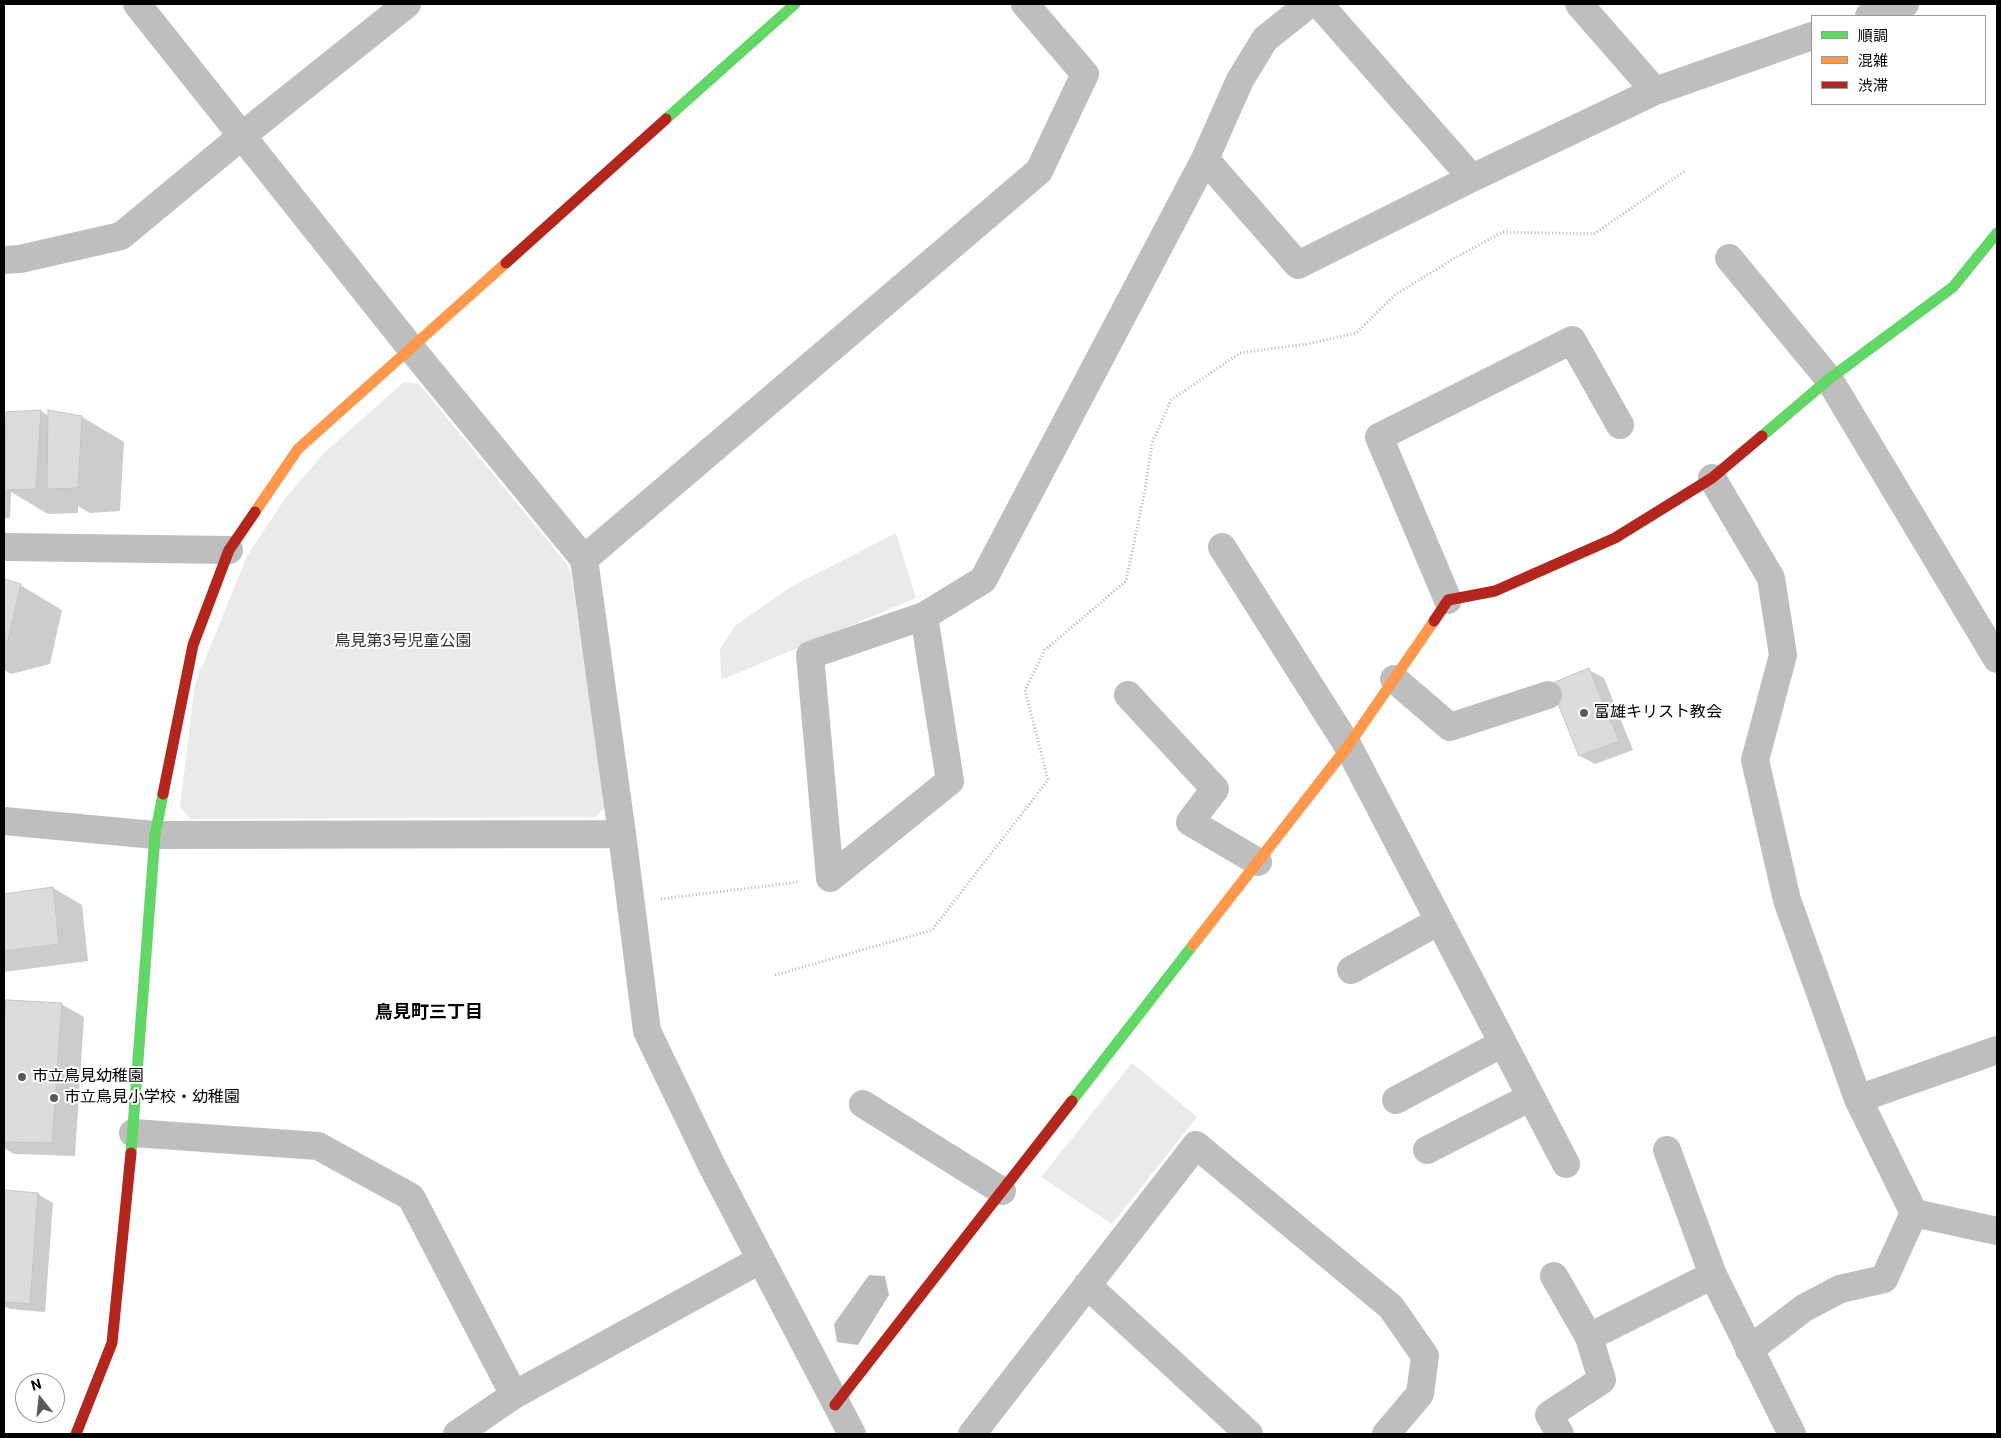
<!DOCTYPE html>
<meta charset="utf-8">
<style>
body{margin:0}
#map{position:relative;width:2001px;height:1438px;overflow:hidden;background:#fff;font-family:Roboto,"Noto Sans JP",sans-serif}
canvas{display:block}
.frame{position:absolute;inset:0;border:5px solid #000;pointer-events:none}
.legend{position:absolute;left:1811px;top:15px;width:175px;height:90px;box-sizing:border-box;background:#fff;border:1px solid #999;margin:0;padding:6px 9px;list-style:none;font-size:15px;color:#000}
.legend li{display:flex;align-items:center;gap:10px;height:25px}
.legend b{width:25px;border:1px solid #999}
.north{position:absolute;left:15px;top:1373px;width:50px;height:50px;box-sizing:border-box;background:#fff;border:1px solid #999;border-radius:50%;rotate:344deg;font-size:14px;font-weight:700;line-height:20px;text-align:center;color:#000}
.north::after{content:'';display:block;margin:auto;width:18px;height:22px;background:#595959;clip-path:polygon(50% 0,100% 100%,50% 72%,0 100%)}
</style>
<div id="map">
<canvas width="2001" height="1438"></canvas>
<div class="frame"></div>
<ul class="legend">
<li><b style="height:6px;background:#63d668"></b>順調</li>
<li><b style="height:6px;background:#ff974d"></b>混雑</li>
<li><b style="height:6px;background:#b3261e"></b>渋滞</li>
</ul>
<div class="north">N</div>
</div>
<script>
const g = document.querySelector('canvas').getContext('2d');
g.lineJoin = 'round';
function paint(path, color) { g.fillStyle = color; g.fill(path, 'evenodd'); }
const poly = rows => new Path2D(rows.map(r => 'M' + r).join(''));
function stroke(path, color, width, dash) { g.strokeStyle = color; g.lineWidth = width; g.lineCap = dash ? 'butt' : 'round'; g.setLineDash(dash || []); g.stroke(path); }
function label(font, color, halo, rows, align = 'center') {
  g.font = font + ' Roboto,"Noto Sans JP",sans-serif'; g.lineWidth = 4; g.setLineDash([]); g.textBaseline = 'middle'; g.strokeStyle = halo; g.fillStyle = color; for (const [text, x, y, turn = 0] of rows) {
    g.save(); g.translate(x, y); g.rotate((+turn || 0) * Math.PI / 180); g.textAlign = isNaN(turn) ? turn : align; if (halo) g.strokeText(text, 0, 0); g.fillText(text, 0, 0); g.restore();
  }
}
paint(poly([
 [404,382,419,384,566,563,571,574,606,806,596,817,191,819,180,807,195,684,247,556,286,497,325,452],
 [896,533,916,598,721,680,720,649,735,626,789,588],
 [1132,1063,1197,1117,1112,1224,1041,1177]
]), '#eaeaea');
paint(poly([
 [869,1275,885,1276,889,1295,858,1345,837,1342,834,1324]
]), '#bcbcbc');
paint(poly([
 [41,411,49,416,49,412,82,417,124,442,120,511,90,513,78,506,78,513,48,514,11,492,10,518,4,518,4,423,7,425],
 [4,580,20,585,62,610,50,664,11,674,4,670],
 [1589,670,1604,678,1633,750,1595,764,1580,756,1551,685],
 [53,888,82,905,88,961,4,972,4,895],
 [7,1002,61,1004,84,1017,75,1156,14,1154,4,1148,4,1030],
 [4,1191,38,1194,53,1203,45,1312,10,1309,4,1306]
]), '#0003');
const building = poly([
 [41,410,36,489,5,490,6,412,41,410],
 [48,410,82,416,78,488,47,489,48,410],
 [4,579,21,584,8,640,4,641,4,579],
 [1589,668,1619,741,1579,756,1550,684,1589,668],
 [53,887,59,944,4,951,4,894,53,887],
 [6,1000,62,1003,52,1143,4,1142,4,1018,6,1000],
 [4,1190,38,1193,30,1304,4,1302,4,1190]
]);
paint(building, '#dcdcdc');
stroke(building, '#c5c5c5', 1);
stroke(poly([
 [661,899,799,882],
 [775,975,932,930,1048,780,1025,690,1045,650,1126,581,1145,490,1152,443,1171,400,1240,353,1307,344,1356,333,1396,294,1458,256,1503,232,1594,234,1686,170]
]), '#b8b8b8', 3, [1, 2.5]);
stroke(poly([
 [137,4,410,347,584,559,622,834,647,1031,712,1166,852,1434],
 [1319,4,1472,178],
 [1579,4,1655,91,1812,36],
 [1869,16,1905,4],
 [1205,159,1298,265,1472,178,1655,91],
 [1729,258,1829,379,1997,659],
 [4,260,20,259,121,236,243,135,407,4],
 [1712,478,1771,578,1783,655,1755,760,1787,900,1858,1099,1914,1213,1884,1279,1840,1289,1804,1308,1749,1350],
 [4,547,229,550],
 [1222,547,1348,746,1566,1164],
 [584,559,1039,171,1085,74,1025,4],
 [1448,600,1379,437,1572,340,1620,425],
 [1394,679,1450,727,1548,695],
 [1128,695,1215,789,1190,822,1258,862],
 [4,821,155,835,622,834],
 [830,878,810,655,924,616,983,580,1205,159,1240,80,1265,39,1309,4],
 [830,878,950,781,924,616],
 [1351,970,1439,921],
 [1858,1099,1997,1050],
 [1396,1100,1503,1043],
 [863,1104,1002,1191],
 [133,1133,318,1146,411,1197,514,1395],
 [1427,1150,1531,1097],
 [1667,1150,1713,1275,1792,1434],
 [1914,1213,1997,1231],
 [1554,1276,1589,1337],
 [1087,1285,1249,1434],
 [457,1434,514,1395,760,1260],
 [972,1434,1196,1145,1391,1307,1425,1356,1420,1394,1386,1434],
 [1560,1434,1549,1415,1602,1380,1589,1337,1713,1275]
]), '#bebebe', 28);
stroke(poly([
 [666,119,795,4],
 [1762,436,1829,379,1953,287,1997,233],
 [1072,1101,1193,945],
 [131,1153,155,835,163,794]
]), '#63d668', 11);
stroke(poly([
 [255,512,298,449,506,263],
 [1193,945,1348,746,1434,621]
]), '#ff974d', 11);
stroke(poly([
 [506,263,666,119],
 [1434,621,1448,600,1495,591,1615,538,1712,478,1762,436],
 [163,794,193,645,229,550,255,512],
 [835,1405,1072,1101],
 [76,1434,112,1343,131,1153]
]), '#b3261e', 11);
for (const [x, y, r, color] of [
 [1584,713,5,"#595959"],
 [22,1077,5,"#595959"],
 [54,1098,5,"#595959"]
]) { const dot = new Path2D(); dot.arc(x, y, r, 0, 2 * Math.PI); g.fillStyle = color; g.fill(dot); stroke(dot, '#fff', 2); }
label('16px', '#2f2f2f', '#fff', [
 ["鳥見第3号児童公園",403,642]
]);
label('16px', '#000', '#fff', [
 ["富雄キリスト教会",1594,713],
 ["市立鳥見幼稚園",32,1077],
 ["市立鳥見小学校・幼稚園",64,1098]
], 'left');
label('bold 18px', '#000', '#fff', [
 ["鳥見町三丁目",429,1013]
]);
</script>
